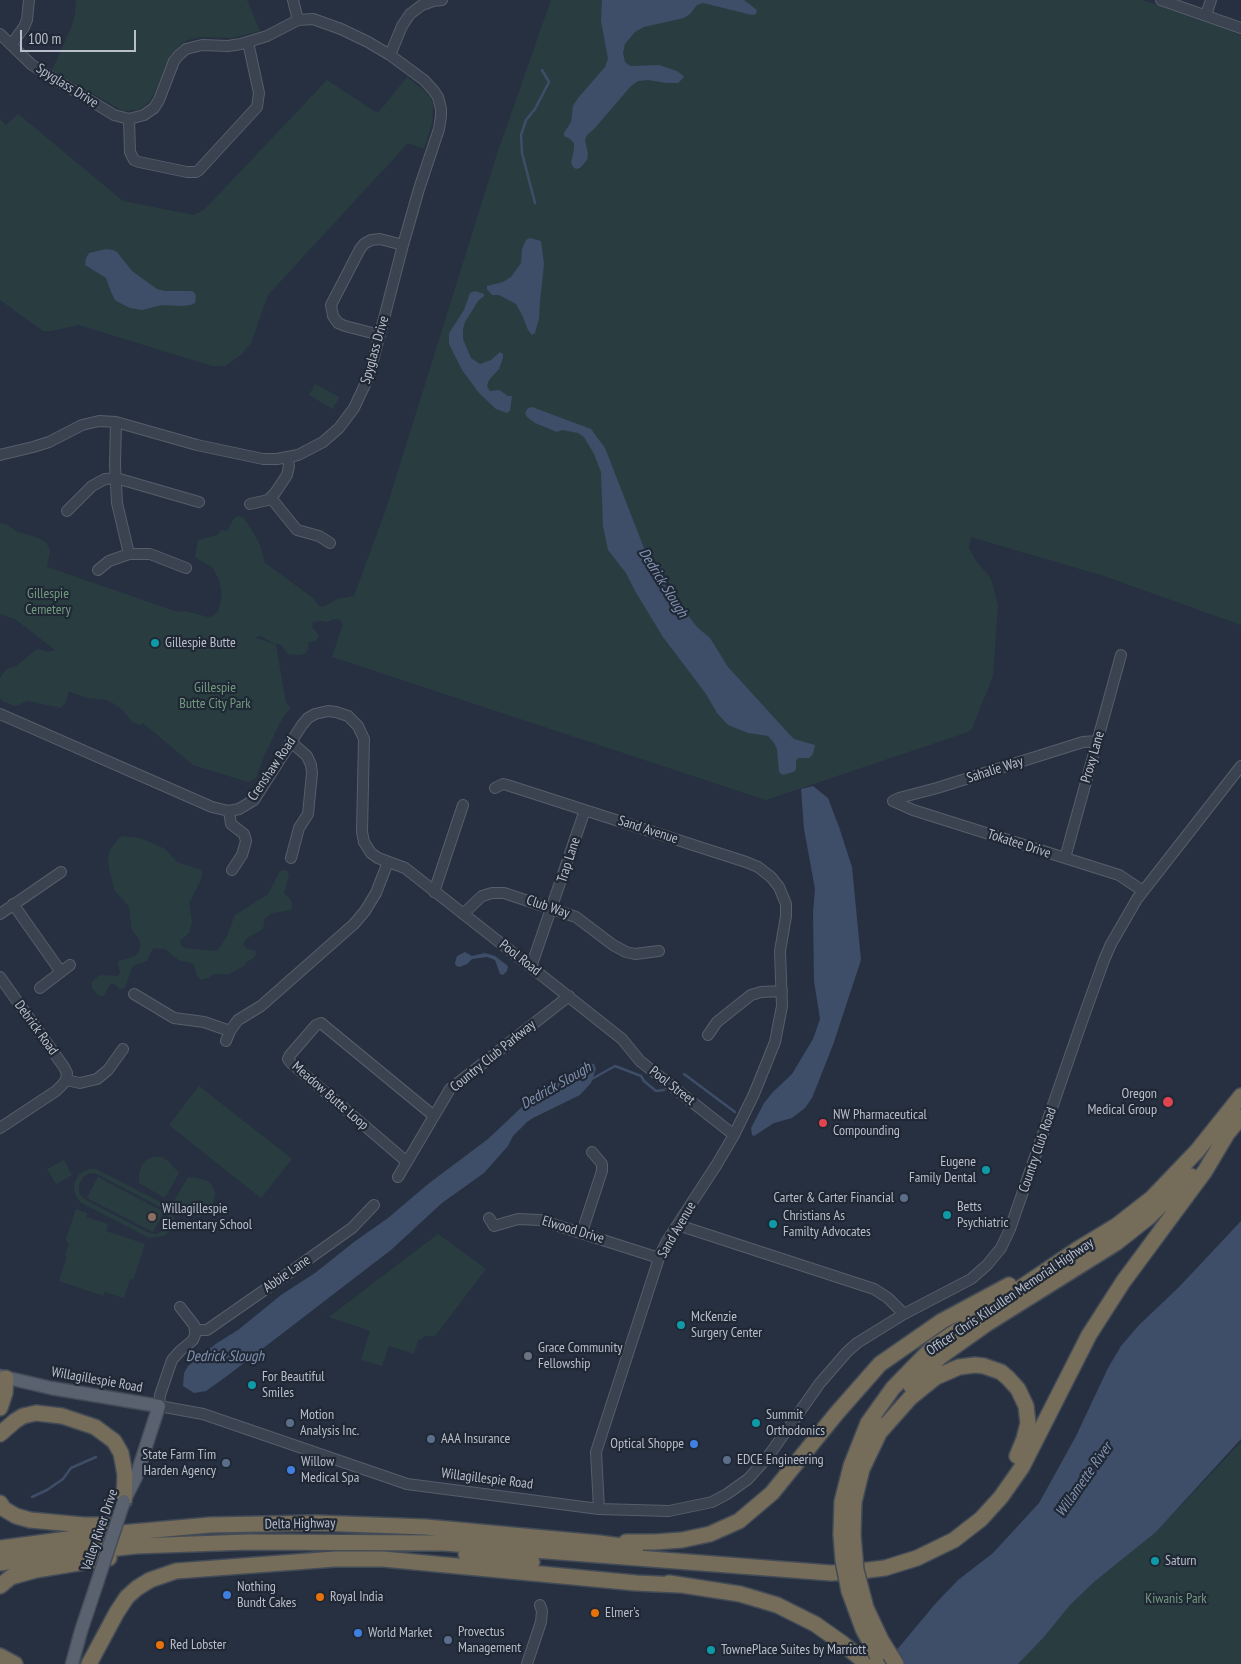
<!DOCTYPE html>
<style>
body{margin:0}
#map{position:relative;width:1241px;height:1664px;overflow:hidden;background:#273040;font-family:"PT Sans Narrow",sans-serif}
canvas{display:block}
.scale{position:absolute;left:20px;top:30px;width:116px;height:22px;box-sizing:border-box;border:2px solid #b8beca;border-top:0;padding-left:6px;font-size:15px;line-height:18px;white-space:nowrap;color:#b8beca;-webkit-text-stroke:4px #202835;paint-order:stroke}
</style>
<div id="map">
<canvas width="1241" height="1664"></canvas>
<div class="scale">100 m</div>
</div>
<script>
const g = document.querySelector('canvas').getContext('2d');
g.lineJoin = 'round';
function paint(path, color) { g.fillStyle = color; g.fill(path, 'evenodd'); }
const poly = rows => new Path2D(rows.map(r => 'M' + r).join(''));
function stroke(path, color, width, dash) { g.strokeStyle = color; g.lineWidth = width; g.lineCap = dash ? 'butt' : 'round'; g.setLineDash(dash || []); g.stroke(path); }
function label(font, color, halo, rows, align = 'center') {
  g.font = font + ' "PT Sans Narrow",sans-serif'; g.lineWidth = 4.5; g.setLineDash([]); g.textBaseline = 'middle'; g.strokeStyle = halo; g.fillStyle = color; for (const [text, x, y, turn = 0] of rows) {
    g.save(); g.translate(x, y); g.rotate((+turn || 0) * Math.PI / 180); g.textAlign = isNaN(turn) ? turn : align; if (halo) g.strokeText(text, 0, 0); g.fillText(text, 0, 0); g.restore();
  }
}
paint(poly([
 [76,0,247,0,260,31,232,38,201,37,188,40,181,44,170,55,153,96,149,102,142,108,137,110,123,111,52,70,71,28,75,14],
 [551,0,1143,0,1241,35,1241,625,1104,576,971,537,969,548,976,561,991,579,998,605,993,676,971,731,766,800,332,657,343,624,339,619,333,619,328,622,321,621,313,622,312,627,318,634,318,638,315,641,309,642,307,652,304,654,298,655,288,654,280,644,275,644,261,636,254,637,276,645,286,703,291,708,284,716,278,727,264,756,256,778,248,782,193,765,143,723,140,725,132,722,122,709,114,704,107,700,88,698,70,692,68,693,66,702,61,708,28,701,15,706,2,701,0,697,0,679,2,674,7,669,16,666,37,649,49,652,55,650,15,619,0,614,0,524,1,523,6,524,18,532,36,537,46,542,50,551,47,567,178,612,184,611,208,617,213,616,218,612,222,595,219,580,213,568,195,557,198,540,218,535,221,530,227,531,234,518,239,516,244,518,256,537,260,545,265,563,313,598,319,606,323,607,337,599,354,596,386,509,497,154],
 [407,77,426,92,431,98,433,106,432,123,424,149,408,143,268,295,251,343,242,354,225,366,212,366,79,325,51,331,43,331,0,300,0,119,6,125,18,114,123,201,194,215,205,209,327,80,374,111,379,112],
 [315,384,339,397,333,409,309,395],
 [122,836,140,838,156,845,165,849,177,862,201,870,202,874,201,879,189,903,192,922,190,930,189,933,180,941,181,945,185,948,216,951,219,949,227,936,235,915,268,894,280,871,284,870,287,871,289,875,284,893,291,900,292,907,291,910,272,913,265,918,263,929,247,938,243,944,246,948,255,951,256,954,254,958,248,961,244,966,229,974,214,974,208,978,200,980,196,974,195,967,192,963,178,960,165,949,155,948,152,950,147,961,135,965,132,967,125,988,120,989,115,984,111,983,104,996,98,995,92,988,92,982,97,977,100,975,118,976,120,972,118,964,119,961,135,956,139,952,140,945,139,939,132,930,129,906,115,891,109,869,108,859,110,850,117,840],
 [199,1086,292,1159,261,1198,169,1125],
 [153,1157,161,1157,168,1161,179,1173,166,1196,163,1197,139,1183,139,1174,142,1165,146,1160],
 [64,1160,72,1175,56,1184,47,1169],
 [89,1169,96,1169,168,1206,172,1212,174,1218,171,1230,164,1236,149,1238,80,1202,75,1194,74,1184,79,1174],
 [90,1173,97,1174,164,1209,169,1219,166,1228,157,1234,149,1233,84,1199,79,1193,79,1184,83,1177],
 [98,1177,164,1212,153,1232,87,1198],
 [188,1177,197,1178,207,1181,211,1184,215,1192,214,1199,211,1207,199,1217,175,1204,174,1201],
 [76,1209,87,1213,86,1217,108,1224,106,1231,145,1244,133,1280,130,1279,124,1298,105,1292,103,1296,59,1281,67,1256,65,1255,69,1244,67,1243,66,1239],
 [438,1234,486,1269,435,1336,425,1336,418,1341,414,1354,389,1346,382,1366,361,1360,370,1331,329,1317],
 [1241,1442,1241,1664,1018,1664,1044,1637,1070,1605,1094,1582,1156,1532]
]), '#293d41');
paint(poly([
 [602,0,744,0,757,10,756,14,752,15,703,3,697,5,690,14,684,18,644,27,635,32,625,44,623,53,625,62,630,66,659,65,677,71,681,74,684,77,678,83,666,83,648,80,638,81,631,86,594,129,587,135,585,140,588,154,587,160,580,168,576,169,573,167,571,163,574,149,574,143,570,139,564,136,564,133,571,122,573,106,578,98,605,67,608,59,601,21],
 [530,238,541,241,544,264,540,301,539,319,535,333,532,335,528,330,522,315,516,304,499,295,492,295,487,289,487,286,503,282,511,277,521,263,522,249,526,240],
 [106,249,113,250,117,252,132,271,157,289,165,291,191,291,194,292,196,296,195,303,190,305,183,306,162,305,142,310,130,308,118,302,115,300,111,292,106,278,85,265,86,258,89,253],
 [475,291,484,294,484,296,478,301,465,322,463,329,463,339,471,358,480,364,491,360,500,352,503,354,503,358,499,369,489,380,487,386,490,391,499,390,508,396,512,396,510,411,507,413,496,409,479,393,462,370,449,344,449,334,451,330,464,310,470,293],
 [532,407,591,429,605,448,644,548,667,588,697,627,710,638,728,667,790,735,794,739,815,745,813,754,809,758,799,758,796,760,796,770,793,772,783,775,779,772,777,749,774,743,768,736,748,733,728,725,717,713,706,694,663,637,635,591,626,573,608,550,603,526,601,472,594,454,584,437,578,433,562,430,557,432,535,423,527,417,525,413,528,408],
 [813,786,828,798,839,827,852,867,861,960,833,1045,812,1098,805,1108,792,1118,774,1123,754,1136,752,1135,751,1128,764,1103,773,1092,792,1074,813,1039,820,1019,814,981,813,913,815,889,804,829,801,789],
 [465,952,472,956,485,953,495,956,508,966,507,971,503,975,500,974,495,960,487,957,472,959,467,964,460,967,456,966,455,963,457,956],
 [585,1062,594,1064,596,1069,591,1083,580,1095,533,1118,527,1122,513,1136,508,1146,484,1173,442,1203,391,1250,227,1376,206,1391,194,1393,183,1386,184,1373,188,1366,217,1343,238,1330,281,1295,315,1273,354,1242,388,1218,428,1184,488,1139,524,1105],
 [1241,1221,1241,1439,1156,1532,1094,1582,1070,1605,1044,1637,1018,1664,885,1664,936,1603,958,1580,993,1553,1039,1503,1076,1436,1108,1368,1121,1346,1139,1325,1179,1287]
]), '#3e4d68');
stroke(poly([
 [535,203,522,153,521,135,526,120,535,109,549,82,542,70],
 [684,1074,735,1112],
 [590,1080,615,1066,641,1076,644,1081,656,1091,664,1090],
 [32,1497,47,1490,63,1479,71,1468,96,1457]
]), '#3e4d68', 2.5);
const minor = poly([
 [293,0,298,20],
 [1161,0,1241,28],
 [1206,15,1211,0],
 [0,34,32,65,114,115,129,119,144,115,154,108,159,100,174,61,179,55,186,49,202,45,228,46,241,44,267,36,298,20,313,19,341,29,368,42,390,55,424,80,434,91,438,97,441,109,441,116,439,129,419,189,403,245,369,376,354,408,339,428,323,442,298,455,277,459,263,459,197,445,116,422,99,421,82,425,49,442,33,447,0,455],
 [11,45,24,27,27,20,29,0],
 [390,55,402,26,410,14,422,5,433,1,442,0],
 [129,119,130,152,134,160,139,162,187,172,196,172,199,170,257,107,259,93,248,42],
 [380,335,345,326,338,323,333,316,331,305,360,249,364,244,371,240,380,239,403,245],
 [271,498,297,530,319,536,330,543],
 [250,504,268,500,275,493,287,475,289,466,288,458],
 [67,511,92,486,105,479,116,478,199,502],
 [129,554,150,554,186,568],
 [98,570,109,561,129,554,117,503,115,465,116,422],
 [0,714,212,807,229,811,239,809,254,800,302,725,308,718,315,714,328,711,336,712,348,716,358,726,364,739,362,832,364,842,371,853,378,858,405,868,531,967,622,1039,640,1061,734,1135],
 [495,788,503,784,507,785,746,862,758,867,771,877,779,887,786,904,786,916,780,951,782,1006,775,1042,754,1094,734,1135,717,1164,667,1241,660,1255,596,1452,599,1509],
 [893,801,913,810,1119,875,1143,891],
 [893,801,899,798,937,788,1083,742,1097,741],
 [229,811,231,824,244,834,246,841,242,855,232,870],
 [291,858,299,828,308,814,312,773,311,765,307,756,291,742],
 [1065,858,1121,655],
 [434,892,463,805],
 [13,904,61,972],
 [0,914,61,872],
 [463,914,482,896,492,893,504,893,576,917,613,945,626,952,635,954,659,951],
 [531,967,585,810],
 [0,977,64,1067,67,1073,66,1080],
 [40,988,70,965],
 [134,994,174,1018,204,1022,230,1031,226,1041],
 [230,1031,238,1020,261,1006,354,924,365,911,376,893,388,862],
 [708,1035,717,1022,751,995,761,992,782,991],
 [0,1128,56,1091,62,1085,66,1080,80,1083,97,1079,108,1070,123,1049],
 [407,1162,291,1063,288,1059,290,1055,316,1025,321,1023,434,1116],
 [398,1177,450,1089,569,996],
 [374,1205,352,1228,286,1275,207,1330,197,1330,193,1340,180,1351,172,1360,160,1395,159,1406,203,1414,407,1484,599,1509,669,1511,712,1502,727,1494,748,1479,767,1458,820,1383,847,1352,857,1343,904,1314,971,1279,987,1265,1001,1248,1010,1229,1081,1024,1104,960,1111,944,1137,899,1241,766],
 [489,1218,494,1226,518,1219,540,1220,659,1258],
 [678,1225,874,1289,888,1298,904,1314],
 [582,1232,602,1171,602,1164,592,1152],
 [180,1307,194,1325,195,1332],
 [527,1664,541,1622,542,1611,540,1605]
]);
const major = poly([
 [0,1376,51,1388,159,1406,136,1477,125,1499],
 [72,1664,81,1631,97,1583]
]);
const highway = poly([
 [1221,1141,1241,1117],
 [911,1386,940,1357,988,1323,1116,1243,1149,1217,1191,1176],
 [0,1408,5,1393,6,1378],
 [879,1433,910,1398,936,1377,959,1367,975,1365,984,1366,1001,1372,1008,1378,1018,1389,1026,1406,1028,1423,1024,1439,1017,1456],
 [0,1434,15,1421,23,1416,36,1413,62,1416,95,1427,114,1441,121,1453,125,1475,124,1501],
 [0,1503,4,1509,16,1516,30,1520,84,1525,108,1525],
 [841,1535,842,1502,851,1466,868,1423,893,1388,933,1347,1078,1249,1116,1226,1152,1198,1197,1151,1241,1096],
 [853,1535,854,1502,862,1469,883,1425],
 [626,1542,655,1542,682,1540,710,1534,739,1521,772,1493,836,1414,880,1364,942,1321,1009,1285],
 [0,1548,98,1535,210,1525,317,1523,426,1527,599,1543,636,1548],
 [466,1554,532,1562],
 [0,1563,64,1554,136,1546,248,1542,443,1543,831,1573,852,1572,885,1568,917,1558,954,1540,981,1519,1001,1497,1022,1467,1089,1335,1123,1282,1205,1171,1227,1134],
 [669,1583,740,1594,777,1605,815,1624,842,1643,867,1664],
 [0,1586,11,1577,36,1570,109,1558],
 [877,1655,884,1664],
 [0,1656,15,1664],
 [89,1664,117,1612,127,1597,137,1588,150,1580,176,1571,335,1559,383,1559,636,1583,679,1585]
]);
stroke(minor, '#565e6a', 12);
stroke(major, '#454c59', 15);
stroke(highway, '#434b57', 18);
stroke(minor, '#3b4350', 10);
stroke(major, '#5a6270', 12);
stroke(highway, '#756c59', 15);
const majorBridge = poly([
 [97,1583,124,1501]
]);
const highwayBridge = poly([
 [841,1535,843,1560,849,1591,863,1629,877,1655],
 [853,1535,856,1570,866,1608,881,1640,896,1664]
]);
stroke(majorBridge, '#454c59', 15, []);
stroke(highwayBridge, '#434b57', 18, []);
stroke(majorBridge, '#5a6270', 12);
stroke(highwayBridge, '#756c59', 15);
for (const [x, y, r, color] of [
 [155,643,5,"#0f9aa8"],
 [1168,1102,6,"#e0444e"],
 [823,1123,5,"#e0444e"],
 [986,1170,5,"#0f9aa8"],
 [904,1198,5,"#5c6f8a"],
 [947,1215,5,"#0f9aa8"],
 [152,1217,5,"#8d6e63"],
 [773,1224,5,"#0f9aa8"],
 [681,1325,5,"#0f9aa8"],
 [528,1356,5,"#6b7280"],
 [252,1385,5,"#0f9aa8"],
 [290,1423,5,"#5c6f8a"],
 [756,1423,5,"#0f9aa8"],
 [431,1439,5,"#5c6f8a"],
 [694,1444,5,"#3f7fe0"],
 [727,1460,5,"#5c6f8a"],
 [226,1463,5,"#5c6f8a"],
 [291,1470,5,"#3f7fe0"],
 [1155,1561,5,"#0f9aa8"],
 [227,1595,5,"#3f7fe0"],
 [320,1597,5,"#e8710a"],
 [595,1613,5,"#e8710a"],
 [358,1633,5,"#3f7fe0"],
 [448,1640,5,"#5c6f8a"],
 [160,1645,5,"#e8710a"],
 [711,1650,5,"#0f9aa8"]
]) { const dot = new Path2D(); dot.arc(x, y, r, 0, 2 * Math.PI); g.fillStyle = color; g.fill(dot); stroke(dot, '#202835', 2); }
label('14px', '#b8beca', '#202835', [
 ["Spyglass Drive",67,86,32],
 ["Spyglass Drive",375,350,-74],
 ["Proxy Lane",1093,757,-74],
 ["Crenshaw Road",272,769,-56],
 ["Sahalie Way",995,770,-18],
 ["Sand Avenue",648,830,18],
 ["Tokatee Drive",1019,844,18],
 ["Trap Lane",569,860,-72],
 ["Club Way",548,907,19],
 ["Pool Road",520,958,38],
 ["Debrick Road",36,1028,54],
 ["Country Club Parkway",493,1056,-39],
 ["Pool Street",672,1086,38],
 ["Meadow Butte Loop",330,1096,41],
 ["Country Club Road",1038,1150,-71],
 ["Elwood Drive",573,1230,17],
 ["Sand Avenue",677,1230,-60],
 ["Abbie Lane",287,1274,-35],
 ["Officer Chris Kilcullen Memorial Highway",1010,1297,-34],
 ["Willagillespie Road",97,1380,10],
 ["Willagillespie Road",487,1479,7],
 ["Delta Highway",300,1524,-1],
 ["Valley River Drive",100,1530,-71]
]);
label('14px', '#719a7d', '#202835', [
 ["Gillespie",48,594],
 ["Cemetery",48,610],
 ["Gillespie",215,688],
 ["Butte City Park",215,704],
 ["Kiwanis Park",1176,1599]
]);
label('14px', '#b8beca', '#202835', [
 ["Gillespie Butte",165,643],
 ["Oregon",1157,1094,"right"],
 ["Medical Group",1157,1110,"right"],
 ["NW Pharmaceutical",833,1115],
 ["Compounding",833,1131],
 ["Eugene",976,1162,"right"],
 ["Family Dental",976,1178,"right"],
 ["Carter & Carter Financial",894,1198,"right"],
 ["Betts",957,1207],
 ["Psychiatric",957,1223],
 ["Willagillespie",162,1209],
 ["Elementary School",162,1225],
 ["Christians As",783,1216],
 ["Familty Advocates",783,1232],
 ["McKenzie",691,1317],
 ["Surgery Center",691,1333],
 ["Grace Community",538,1348],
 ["Fellowship",538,1364],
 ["For Beautiful",262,1377],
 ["Smiles",262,1393],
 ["Motion",300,1415],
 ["Analysis Inc.",300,1431],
 ["Summit",766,1415],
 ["Orthodonics",766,1431],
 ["AAA Insurance",441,1439],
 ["Optical Shoppe",684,1444,"right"],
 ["State Farm Tim",216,1455,"right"],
 ["Harden Agency",216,1471,"right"],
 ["EDCE Engineering",737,1460],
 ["Willow",301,1462],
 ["Medical Spa",301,1478],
 ["Saturn",1165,1561],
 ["Nothing",237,1587],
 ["Bundt Cakes",237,1603],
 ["Royal India",330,1597],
 ["Elmer's",605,1613],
 ["Provectus",458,1632],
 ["Management",458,1648],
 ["World Market",368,1633],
 ["Red Lobster",170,1645],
 ["TownePlace Suites by Marriott",721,1650]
], 'left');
label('italic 15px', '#8192b0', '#202835', [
 ["Dedrick Slough",663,583,58],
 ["Dedrick Slough",556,1086,-30],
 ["Dedrick Slough",225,1357],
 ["Willamette River",1084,1480,-55]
]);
</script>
